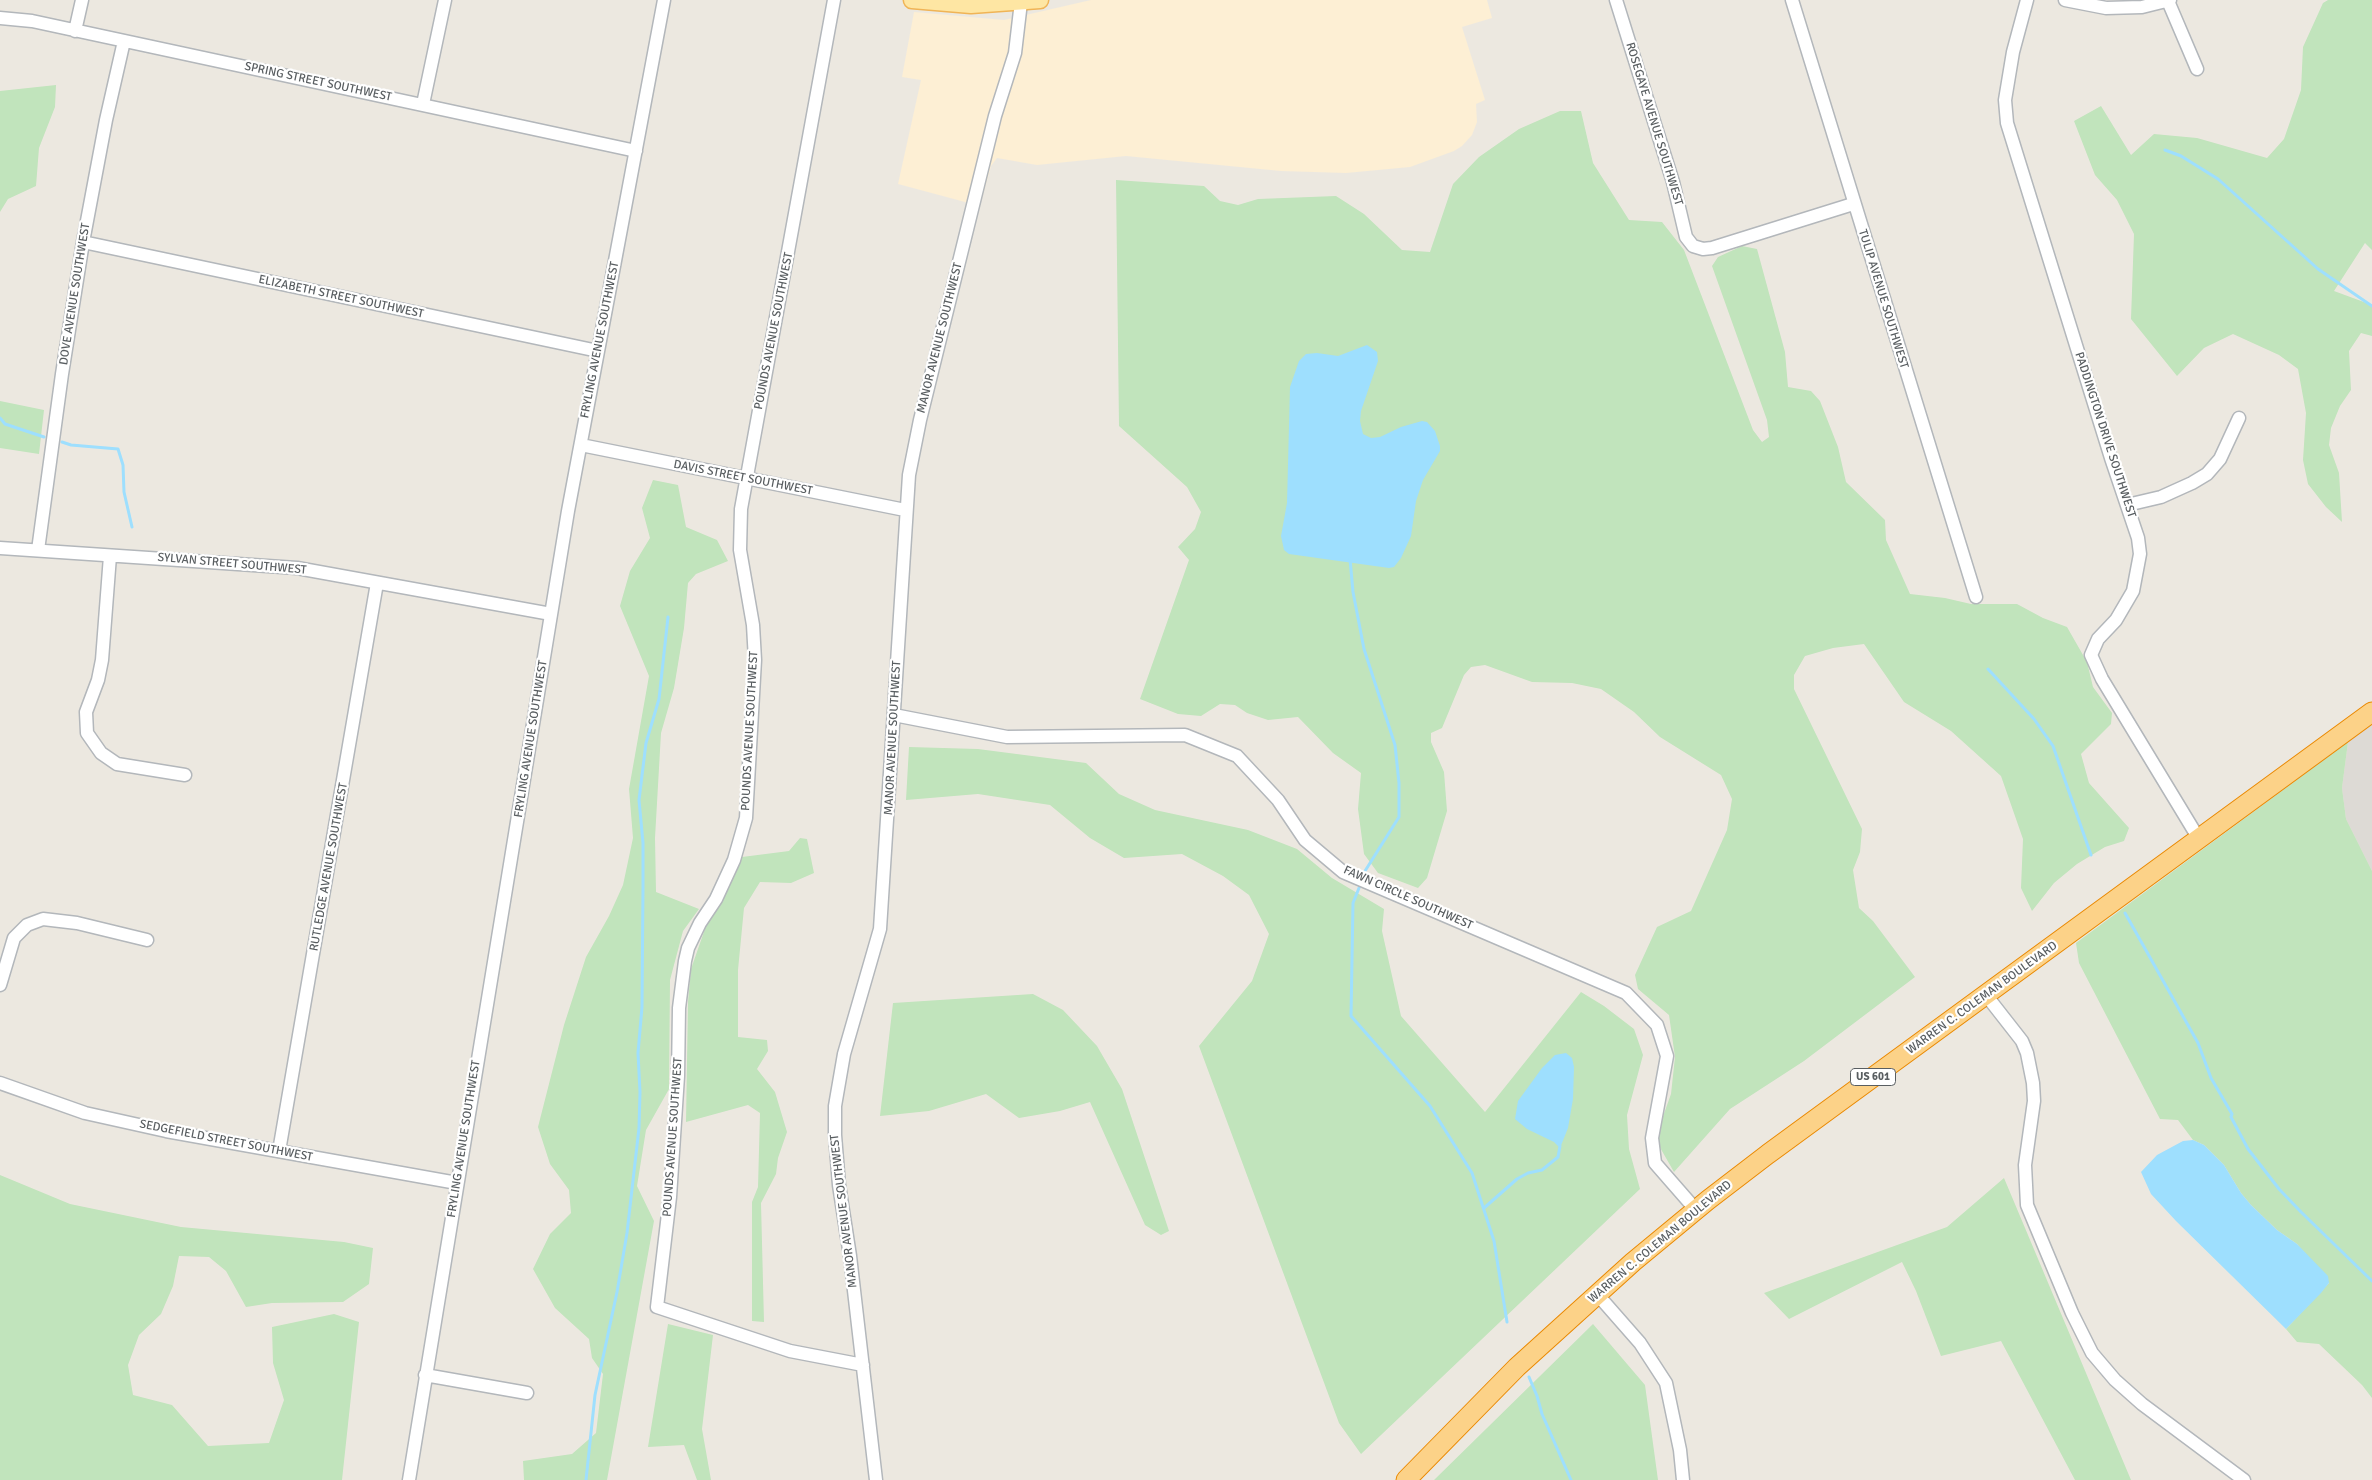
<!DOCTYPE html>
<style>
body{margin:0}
canvas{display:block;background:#ece8e0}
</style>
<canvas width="2372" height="1480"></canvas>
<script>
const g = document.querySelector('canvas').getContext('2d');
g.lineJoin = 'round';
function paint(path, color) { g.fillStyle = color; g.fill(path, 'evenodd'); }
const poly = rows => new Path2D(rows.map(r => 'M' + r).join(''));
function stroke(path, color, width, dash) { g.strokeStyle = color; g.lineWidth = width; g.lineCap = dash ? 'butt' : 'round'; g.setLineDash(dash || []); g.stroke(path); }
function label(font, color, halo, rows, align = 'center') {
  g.font = font + ' Signika,sans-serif'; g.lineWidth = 4.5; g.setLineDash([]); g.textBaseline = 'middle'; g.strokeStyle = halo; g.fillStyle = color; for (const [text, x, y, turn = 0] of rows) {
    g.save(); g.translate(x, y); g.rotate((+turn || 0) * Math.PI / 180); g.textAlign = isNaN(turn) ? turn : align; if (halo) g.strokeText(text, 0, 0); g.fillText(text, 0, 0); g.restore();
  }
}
paint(poly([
 [1091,0,1487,0,1492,18,1462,27,1485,100,1476,104,1477,122,1472,135,1462,146,1454,151,1410,167,1346,173,1281,171,1126,156,1037,165,997,158,991,166,980,206,898,184,921,80,902,77,914,12,1004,20]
]), '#fdefd4');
paint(poly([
 [2372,725,2372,871,2346,819,2342,788,2348,742]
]), '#dddad5');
paint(poly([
 [2328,0,2372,0,2372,250,2365,243,2334,291,2372,305,2372,336,2361,333,2349,351,2351,390,2340,406,2331,428,2329,445,2339,473,2342,522,2326,507,2308,484,2303,460,2306,413,2298,369,2279,355,2233,334,2204,348,2177,376,2131,319,2134,234,2117,200,2095,175,2074,121,2101,106,2131,155,2154,134,2197,138,2267,158,2284,139,2301,90,2303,47,2323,3],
 [56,85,55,107,39,148,36,186,8,199,0,212,0,91],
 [1560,111,1581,111,1593,163,1629,220,1662,222,1684,250,1753,430,1762,442,1769,437,1767,420,1712,266,1718,257,1742,246,1757,249,1785,352,1788,387,1811,391,1820,401,1838,447,1846,482,1885,520,1886,540,1910,594,1945,598,1971,604,2017,604,2043,618,2067,627,2087,662,2093,687,2112,713,2111,724,2081,754,2089,783,2129,828,2124,841,2105,847,2077,864,2054,883,2032,911,2021,888,2023,839,2001,776,1951,731,1904,702,1864,644,1833,648,1805,656,1794,675,1794,689,1862,829,1860,852,1853,870,1859,908,1873,921,1915,977,1804,1061,1730,1109,1674,1172,1658,1144,1661,1122,1671,1094,1675,1057,1669,1015,1638,989,1635,975,1657,927,1691,911,1727,830,1732,799,1721,775,1660,737,1634,712,1601,689,1572,683,1532,682,1485,665,1471,667,1464,675,1442,728,1431,733,1431,742,1444,772,1447,811,1427,878,1418,888,1378,873,1364,854,1358,809,1361,773,1333,753,1298,717,1268,720,1247,713,1235,705,1220,704,1201,716,1178,714,1140,699,1189,560,1178,547,1195,529,1201,512,1187,487,1119,426,1116,180,1204,186,1220,201,1238,205,1258,199,1336,196,1364,214,1402,250,1430,252,1453,184,1479,157,1519,129],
 [0,401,44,410,39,454,0,448],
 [653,480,678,485,686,527,717,540,728,561,696,574,688,583,684,628,674,688,661,733,655,838,656,892,699,909,683,931,670,980,669,1089,646,1130,637,1186,654,1221,607,1480,524,1480,523,1461,572,1454,596,1433,603,1374,592,1358,589,1339,555,1308,533,1269,550,1234,571,1213,569,1190,550,1164,538,1127,564,1025,586,957,609,916,623,885,633,838,629,789,649,676,620,606,630,571,650,538,642,508],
 [2348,742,2342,788,2346,819,2372,871,2372,1398,2362,1385,2319,1344,2297,1342,2286,1329,2329,1283,2297,1244,2277,1230,2251,1205,2241,1193,2224,1165,2204,1145,2193,1140,2178,1120,2160,1119,2079,963,2076,943],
 [909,747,978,749,1086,763,1119,794,1155,810,1248,830,1297,849,1332,878,1384,909,1382,931,1401,1016,1485,1112,1581,992,1604,1006,1634,1029,1643,1055,1627,1115,1629,1149,1640,1189,1361,1454,1339,1423,1199,1046,1252,981,1269,934,1249,895,1223,876,1182,854,1124,858,1090,838,1050,805,978,794,906,800],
 [800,838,807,839,814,873,791,883,760,882,744,908,738,970,738,1037,767,1040,768,1051,757,1069,775,1092,787,1132,778,1158,776,1174,761,1203,764,1322,752,1321,752,1202,758,1187,760,1113,748,1105,686,1122,688,1002,691,969,706,926,742,857,789,851],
 [1033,994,1063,1010,1097,1046,1122,1089,1169,1231,1161,1235,1145,1225,1090,1102,1060,1111,1019,1118,986,1094,929,1111,880,1116,893,1003],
 [0,1175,70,1204,181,1227,344,1242,373,1248,369,1284,343,1302,272,1303,246,1307,226,1271,209,1257,179,1256,173,1286,161,1314,139,1335,128,1365,133,1395,172,1405,208,1446,269,1443,284,1400,273,1363,272,1327,334,1314,359,1322,342,1480,0,1480],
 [2004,1178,2131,1480,2075,1480,2001,1341,1941,1356,1916,1291,1902,1262,1789,1319,1764,1293,1947,1227],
 [668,1324,713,1335,702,1429,711,1480,697,1480,684,1445,648,1447],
 [1593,1324,1645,1385,1658,1480,1434,1480]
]), '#c1e4bc');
paint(poly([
 [1367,345,1377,352,1378,361,1361,411,1360,421,1363,434,1371,438,1380,437,1401,427,1422,421,1427,422,1435,431,1440,446,1440,451,1423,480,1416,501,1411,536,1401,558,1394,567,1389,568,1289,554,1284,550,1281,536,1287,503,1290,387,1299,361,1306,354,1317,353,1338,356],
 [1566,1053,1572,1058,1574,1067,1573,1099,1568,1128,1560,1148,1554,1142,1527,1129,1515,1119,1518,1101,1542,1068,1555,1055],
 [2193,1140,2204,1145,2224,1165,2241,1193,2251,1205,2277,1230,2297,1244,2328,1276,2329,1283,2321,1293,2286,1329,2176,1221,2151,1194,2141,1172,2157,1155,2183,1141]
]), '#9edffe');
stroke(poly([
 [2165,150,2181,156,2218,179,2318,269,2372,306],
 [0,418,5,424,44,437],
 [62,442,71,445,118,449,123,465,124,492,132,527],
 [1350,559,1353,592,1364,649,1395,745,1399,783,1399,817,1365,871],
 [1988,669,2034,719,2053,746,2091,855],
 [1359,888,1353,903,1351,1016,1430,1106,1472,1173,1494,1241,1507,1322],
 [2125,913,2198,1043,2211,1078,2232,1114,2231,1117,2248,1149,2279,1189,2301,1212,2372,1281],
 [1484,1208,1517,1179,1528,1173,1542,1170,1558,1157,1560,1146],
 [1529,1377,1537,1396,1542,1414,1571,1480],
 [586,1480,595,1395,617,1292,627,1233,639,1128,640,1092,638,1053,642,1007,643,887,643,843,639,800,646,743,659,699,668,617]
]), '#9edffe', 3);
const minor = poly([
 [834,0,741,509,740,550,753,625,755,660,746,818,734,860,716,899,700,923,688,948,685,961,679,1008,678,1076,670,1197,657,1307,790,1351,863,1365],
 [1616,0,1673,182,1686,237,1693,246,1703,249,1712,248,1853,204],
 [1792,0,1976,597],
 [2027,0,2013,52,2005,100,2007,123,2111,458,2138,538,2140,554,2133,591,2116,620,2098,639,2091,655,2102,679,2199,839],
 [2065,0,2106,8,2142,7,2170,0],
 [2168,1,2197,69],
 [0,18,32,21,636,151],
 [75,31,82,0],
 [423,104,445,0],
 [83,242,598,351],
 [581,445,905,510],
 [2127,505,2161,497,2192,483,2207,474,2220,459,2239,418],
 [0,548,297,568,551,614],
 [38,550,62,374,83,242,106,120,124,41],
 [110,556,102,660,98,680,86,712,87,733,101,753,117,764,185,775],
 [894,715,1007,737,1185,735,1237,756,1278,800,1305,840,1343,872,1626,993,1657,1025,1667,1056,1652,1138,1655,1163,1696,1210],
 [0,985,14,938,27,925,43,919,77,923,147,940],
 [1986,995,2022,1041,2027,1053,2033,1083,2034,1101,2025,1165,2027,1205,2072,1313,2092,1353,2115,1380,2142,1404,2244,1480],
 [0,1083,85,1113,166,1131,457,1183],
 [279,1151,377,583],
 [1597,1294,1640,1343,1666,1383,1680,1450,1683,1480],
 [425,1375,527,1393],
 [409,1480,568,511,664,0],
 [876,1480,850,1256,839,1185,835,1135,835,1106,844,1054,880,929,909,475,920,420,995,116,1015,53,1021,2]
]);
const major = poly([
 [912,0,971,5,1040,0]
]);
const highway = poly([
 [1406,1480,1517,1367,1633,1262,1708,1200,1768,1154,2372,712]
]);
stroke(minor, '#b3b7bb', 15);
stroke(major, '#f0b456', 19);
stroke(highway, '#ea8902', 21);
stroke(minor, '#fff', 12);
stroke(major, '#fee6a3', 16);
stroke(highway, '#fcd288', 19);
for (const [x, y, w] of [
 [1873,1077,45]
]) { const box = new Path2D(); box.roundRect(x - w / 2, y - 8.5, w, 17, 4); g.fillStyle = '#fff'; g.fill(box); stroke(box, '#595e61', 1); }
label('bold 11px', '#595e61', null, [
 ["US 601",1873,1077]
]);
label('12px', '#595e61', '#fff', [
 ["SPRING STREET SOUTHWEST",318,82,12],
 ["ROSEGAYE AVENUE SOUTHWEST",1654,124,73],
 ["DOVE AVENUE SOUTHWEST",75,294,-81],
 ["ELIZABETH STREET SOUTHWEST",341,297,12],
 ["TULIP AVENUE SOUTHWEST",1883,299,73],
 ["POUNDS AVENUE SOUTHWEST",774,331,-79],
 ["MANOR AVENUE SOUTHWEST",940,338,-76],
 ["FRYLING AVENUE SOUTHWEST",600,340,-79],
 ["PADDINGTON DRIVE SOUTHWEST",2105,435,72],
 ["DAVIS STREET SOUTHWEST",743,478,11],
 ["SYLVAN STREET SOUTHWEST",232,564,5],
 ["POUNDS AVENUE SOUTHWEST",750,731,-87],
 ["MANOR AVENUE SOUTHWEST",893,738,-87],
 ["FRYLING AVENUE SOUTHWEST",531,739,-81],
 ["RUTLEDGE AVENUE SOUTHWEST",329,867,-80],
 ["FAWN CIRCLE SOUTHWEST",1408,898,24],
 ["WARREN C. COLEMAN BOULEVARD",1982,998,-36],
 ["POUNDS AVENUE SOUTHWEST",673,1137,-86],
 ["FRYLING AVENUE SOUTHWEST",464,1139,-81],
 ["SEDGEFIELD STREET SOUTHWEST",226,1141,11],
 ["MANOR AVENUE SOUTHWEST",844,1211,-97],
 ["WARREN C. COLEMAN BOULEVARD",1660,1242,-40]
]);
</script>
